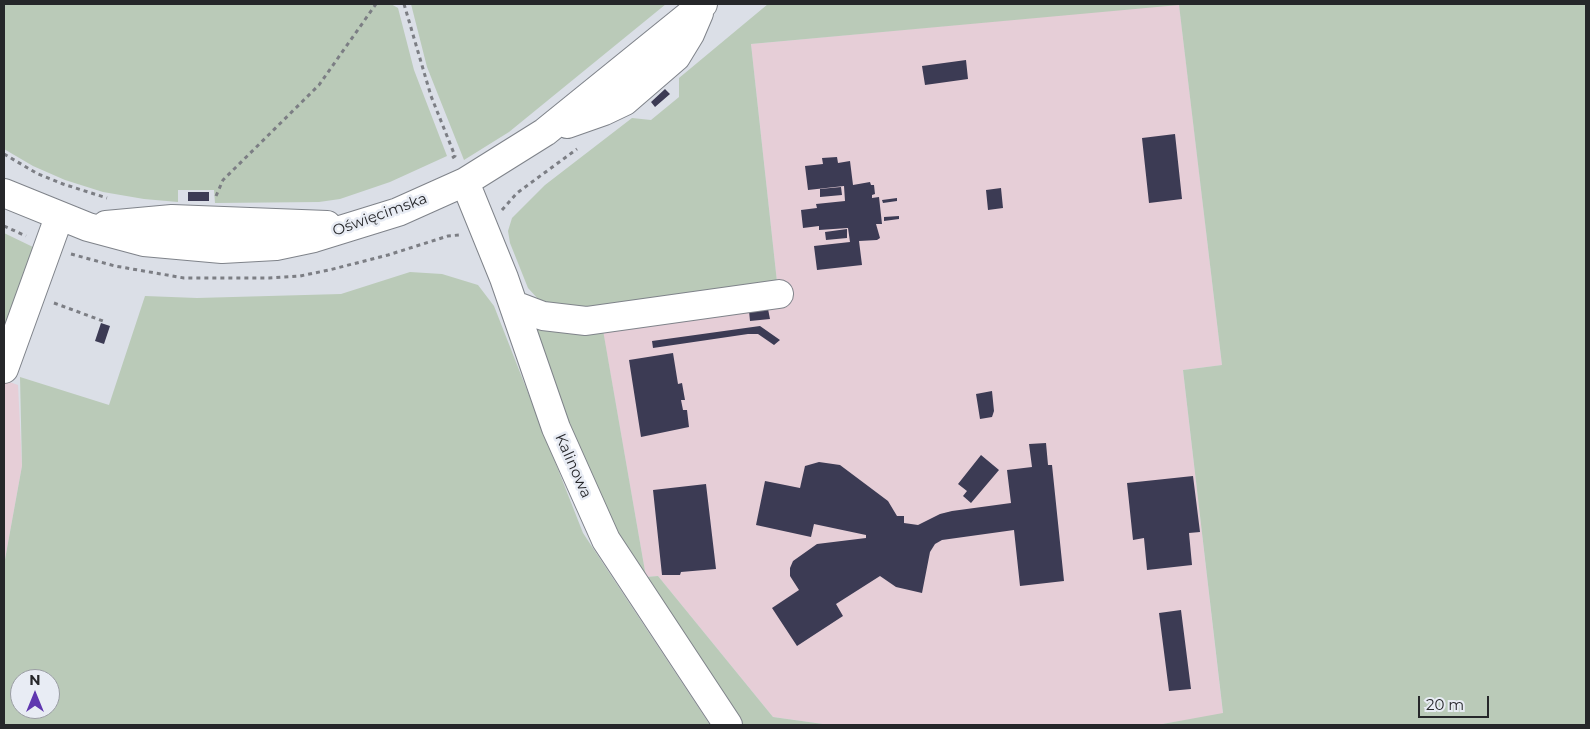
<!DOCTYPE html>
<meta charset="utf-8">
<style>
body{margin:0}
#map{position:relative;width:1590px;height:729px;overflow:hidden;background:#dbdfe7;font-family:Montserrat,sans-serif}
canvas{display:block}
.frame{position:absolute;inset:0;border:5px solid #26272a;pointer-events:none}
.north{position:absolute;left:10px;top:669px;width:50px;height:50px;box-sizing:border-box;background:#e8ecf4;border:1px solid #9a9da3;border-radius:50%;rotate:0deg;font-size:14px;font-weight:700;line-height:20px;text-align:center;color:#26272a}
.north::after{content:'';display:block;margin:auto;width:18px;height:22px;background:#5f37af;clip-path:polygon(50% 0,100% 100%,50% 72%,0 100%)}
.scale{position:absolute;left:1418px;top:696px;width:71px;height:22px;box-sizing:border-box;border:2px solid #26272a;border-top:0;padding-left:6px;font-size:15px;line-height:18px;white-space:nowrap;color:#26272a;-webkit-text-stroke:4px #e8ecf4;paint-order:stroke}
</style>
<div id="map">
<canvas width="1590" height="729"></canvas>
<div class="frame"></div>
<div class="north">N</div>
<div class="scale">20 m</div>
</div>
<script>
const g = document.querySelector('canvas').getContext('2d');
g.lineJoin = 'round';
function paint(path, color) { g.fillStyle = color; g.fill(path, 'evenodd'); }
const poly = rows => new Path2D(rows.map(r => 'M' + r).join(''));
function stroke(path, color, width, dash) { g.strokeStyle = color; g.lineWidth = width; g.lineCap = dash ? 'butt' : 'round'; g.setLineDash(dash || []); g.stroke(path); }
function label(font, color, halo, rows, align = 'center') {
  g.font = font + ' Montserrat,sans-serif'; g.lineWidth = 5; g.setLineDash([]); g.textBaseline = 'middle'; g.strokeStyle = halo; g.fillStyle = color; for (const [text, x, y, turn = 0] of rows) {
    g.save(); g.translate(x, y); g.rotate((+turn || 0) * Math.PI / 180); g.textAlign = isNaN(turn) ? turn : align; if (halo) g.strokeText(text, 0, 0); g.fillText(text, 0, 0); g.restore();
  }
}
paint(poly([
 [1179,4,1222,365,1183,370,1223,714,1157,725,830,725,773,717,658,576,646,577,603,331,777,282,751,44],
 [4,380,18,385,22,466,4,565]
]), '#e6ced7');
paint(poly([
 [4,4,391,4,398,8,414,70,447,156,390,182,340,199,319,202,215,203,214,190,178,190,178,202,144,199,103,192,65,180,33,166,4,149],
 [411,4,666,4,509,132,464,160,427,67],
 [768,4,1586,4,1586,725,1157,725,1223,713,1183,370,1222,365,1179,5,751,44,777,282,569,309,538,299,528,288,510,243,508,231,512,218,545,185,632,118,651,120,679,97,679,78],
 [4,233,33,247,36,251,4,343],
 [410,272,442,274,478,285,494,306,583,533,710,725,4,725,4,565,22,466,20,377,109,405,145,296,197,298,341,294],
 [20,679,50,679,50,709,20,709],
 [541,325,603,330,646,577,658,576,773,717,830,725,739,725,608,530,538,342,537,332]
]), '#bacab8');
paint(poly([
 [966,60,968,79,925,85,922,66],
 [665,89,670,94,655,107,651,102],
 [1175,134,1182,199,1149,203,1142,138],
 [837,157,838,163,850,161,853,185,870,182,871,185,874,185,875,194,872,195,872,198,879,197,882,224,876,224,880,238,877,240,859,241,862,265,817,270,814,246,850,242,848,228,819,230,819,226,803,228,801,210,817,208,816,204,845,201,844,186,808,190,805,166,823,164,822,158],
 [841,187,842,195,820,197,820,189],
 [1001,188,1003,208,988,210,986,190],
 [188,192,209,192,209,201,188,201],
 [897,198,897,201,883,203,882,200],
 [899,216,899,219,884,221,884,217],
 [847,229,847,238,826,240,825,232],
 [768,309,770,319,750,321,749,311],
 [101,323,110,326,104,344,95,341],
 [760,326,780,340,774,345,758,334,748,334,653,348,652,341],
 [673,353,678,384,682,383,685,400,681,400,683,410,687,410,689,427,641,437,629,360],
 [992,391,994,411,992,417,980,419,976,394],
 [1046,443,1048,465,1052,465,1064,581,1020,586,1014,530,942,540,935,544,930,552,922,593,896,587,880,576,836,604,843,616,797,646,772,608,799,590,790,576,790,568,793,561,817,544,866,538,866,535,814,524,811,537,756,525,765,481,800,488,805,466,819,462,840,465,888,501,897,516,904,516,904,523,918,525,940,514,952,511,1011,503,1007,470,1032,467,1029,444],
 [981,455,999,470,971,503,963,496,967,491,958,484],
 [1193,476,1200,532,1189,533,1192,565,1147,570,1144,538,1133,540,1127,483],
 [706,484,716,569,681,572,680,575,662,575,653,490],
 [1181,610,1191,689,1169,691,1159,613]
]), '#3c3b54');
const minor = poly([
 [567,124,604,111,625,101,676,57,690,34,699,13],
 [465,182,504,278,556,428,606,540,728,725],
 [4,193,88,227,144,242,222,249,276,246,314,238,398,212,465,182,545,132,703,4],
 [106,225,172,219,327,225],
 [514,305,543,316,586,321,779,294],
 [4,369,59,217]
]);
stroke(minor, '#7f838a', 30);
stroke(poly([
 [404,4,431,96,455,156,452,158],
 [4,154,38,174,63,184,107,198],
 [216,196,223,180,319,85,376,4],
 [502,210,517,193,577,149],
 [4,226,26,236],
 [71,254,115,266,184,278,269,278,300,276,329,270,388,255,448,236,459,235],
 [54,303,103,321,102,323]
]), '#7c7e84', 3, [4, 4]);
stroke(minor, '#fff', 28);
label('15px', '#26272a', '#e8ecf4', [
 ["Oświęcimska",380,215,-20],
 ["Kalinowa",573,466,66]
]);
</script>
